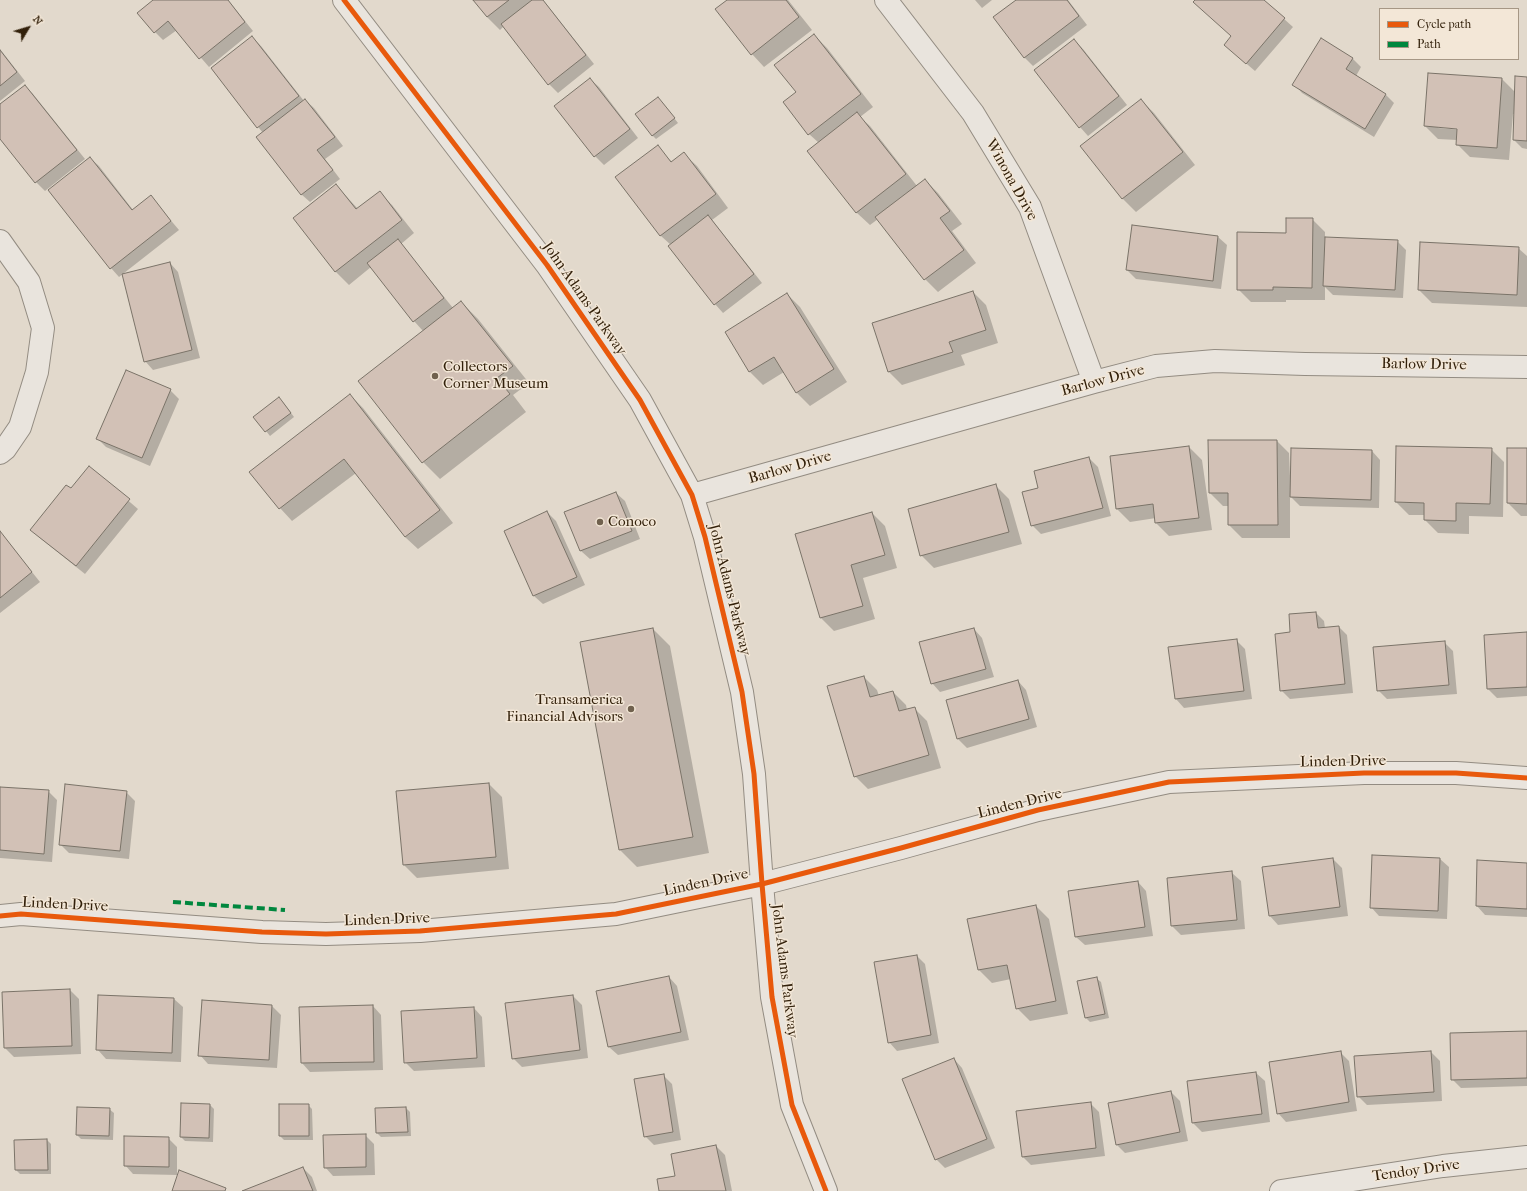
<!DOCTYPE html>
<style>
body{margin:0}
#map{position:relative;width:1527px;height:1191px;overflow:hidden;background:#e2d9cc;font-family:"IM FELL French Canon",serif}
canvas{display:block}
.legend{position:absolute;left:1379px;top:8px;width:140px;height:52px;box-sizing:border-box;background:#f3e7d7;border:1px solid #a69785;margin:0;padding:5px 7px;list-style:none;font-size:12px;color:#32200a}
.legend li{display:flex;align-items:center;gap:8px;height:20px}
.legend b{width:20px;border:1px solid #a69785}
.north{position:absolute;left:8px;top:8px;width:40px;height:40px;-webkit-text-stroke:3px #f3e7d7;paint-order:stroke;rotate:52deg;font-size:11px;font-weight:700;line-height:16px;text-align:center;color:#32200a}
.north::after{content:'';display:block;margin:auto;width:14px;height:18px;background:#32200a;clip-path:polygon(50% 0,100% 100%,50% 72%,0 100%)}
</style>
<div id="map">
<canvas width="1527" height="1191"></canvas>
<ul class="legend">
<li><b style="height:5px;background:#e8590c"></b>Cycle path</li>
<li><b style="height:5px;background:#00873e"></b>Path</li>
</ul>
<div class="north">N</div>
</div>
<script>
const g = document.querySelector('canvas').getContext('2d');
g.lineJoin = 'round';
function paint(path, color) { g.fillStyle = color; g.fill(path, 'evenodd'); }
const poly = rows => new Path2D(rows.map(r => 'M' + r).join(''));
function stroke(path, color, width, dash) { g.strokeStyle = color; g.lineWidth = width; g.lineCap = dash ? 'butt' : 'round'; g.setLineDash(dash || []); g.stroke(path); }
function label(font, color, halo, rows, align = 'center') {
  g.font = font + ' "IM FELL French Canon",serif'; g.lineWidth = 3; g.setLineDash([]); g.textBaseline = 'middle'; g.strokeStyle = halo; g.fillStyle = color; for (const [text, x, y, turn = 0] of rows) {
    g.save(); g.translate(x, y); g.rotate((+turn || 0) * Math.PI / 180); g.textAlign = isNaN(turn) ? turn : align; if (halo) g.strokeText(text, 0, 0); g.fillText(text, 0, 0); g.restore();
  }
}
paint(poly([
 [154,0,228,0,253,31,209,67,177,30,163,40,155,32],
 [475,0,543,0,594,64,558,93,549,84,504,26,500,30,487,17],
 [729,0,788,0,812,30,764,67,752,54],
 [975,0,992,0,982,8],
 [1018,0,1068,0,1087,25,1033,66,1025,58,995,18],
 [1197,0,1263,0,1293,27,1255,71,1234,53,1232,36],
 [814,35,827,48,873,107,860,117,870,126,917,186,925,180,938,193,962,224,952,231,976,263,938,292,925,279,878,219,870,225,857,213,809,152,819,143,809,134,797,92],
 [252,37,261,46,304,101,305,100,314,108,343,146,325,159,340,179,310,202,301,194,263,133,212,69],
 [1074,40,1083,49,1127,105,1088,136,1080,127],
 [1321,40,1353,59,1361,67,1356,76,1386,95,1394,103,1374,137,1302,93,1294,84],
 [0,49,25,81,0,101],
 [1527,78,1527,149,1522,148,1514,140,1515,114,1513,114,1509,160,1470,157,1457,144,1457,140,1438,139,1425,126,1502,79,1516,93],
 [1438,126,1462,128,1462,130,1438,128],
 [590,79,599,87,638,138,604,165,595,156],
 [25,86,33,94,85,159,45,191,36,182,0,137,0,105],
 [1141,100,1154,113,1195,165,1136,212,1123,199,1082,146],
 [662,102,678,123,656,139,652,135],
 [657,147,672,162,684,154,697,166,728,208,712,220,762,283,723,313,715,304,669,246,671,245,661,236,617,177],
 [90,158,99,166,133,210,151,197,179,230,119,277,111,268],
 [336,185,358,209,379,192,392,205,414,233,401,244,453,308,461,302,478,319,529,383,513,395,526,412,440,479,423,462,423,331,414,321,371,267,349,285,336,272,294,218],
 [1312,219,1325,232,1325,238,1397,241,1406,250,1403,298,1333,295,1325,287,1325,300,1286,300,1286,302,1251,302,1238,289,1287,234],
 [1218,237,1227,245,1221,289,1136,279,1127,270],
 [1518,248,1527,256,1527,307,1432,303,1419,290],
 [170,263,178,272,200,358,153,370,145,361],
 [973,292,986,305,998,343,961,355,965,365,902,385,889,372,874,324],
 [787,294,800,307,847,382,810,406,797,393,784,372,763,385,750,372,726,332],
 [170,390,179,399,150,466,106,447,98,439],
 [350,395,363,408,453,523,418,549,405,537,356,473,292,521,280,508],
 [283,402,294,417,270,436,255,417],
 [1277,441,1289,453,1290,476,1372,451,1380,460,1379,508,1300,506,1290,496,1290,538,1242,538,1229,525,1229,506,1223,506,1210,493],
 [1189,447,1202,460,1212,530,1169,536,1156,523,1156,518,1130,522,1117,509],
 [1491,449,1504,462,1503,517,1469,516,1469,534,1438,533,1425,520,1425,515,1409,515,1396,502],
 [1527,449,1527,516,1521,516,1508,503],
 [1089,458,1098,467,1111,516,1041,534,1032,525,1040,489],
 [89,467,138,509,85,574,40,538,32,530,71,490],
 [996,486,1009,499,1022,544,934,568,921,555],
 [616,493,625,501,640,539,590,559,581,551,566,512],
 [547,512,556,521,585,585,543,604,534,596,505,531],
 [872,513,885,526,897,568,863,578,875,619,834,631,821,618,796,535],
 [0,532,40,582,0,613],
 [1316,613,1324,621,1325,628,1339,627,1347,635,1353,693,1290,699,1281,690],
 [653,629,670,646,709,853,637,867,620,850,581,643],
 [974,629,982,638,994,677,940,692,932,683],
 [1527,633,1527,696,1497,698,1488,689,1485,636],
 [1236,640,1245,649,1252,699,1184,708,1176,699,1169,648],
 [1444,642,1453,651,1457,694,1387,699,1378,690],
 [864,677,877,690,879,696,893,692,906,705,907,710,914,708,927,721,941,768,868,789,855,776],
 [1018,681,1026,690,1037,727,967,748,958,739,948,701],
 [489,784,502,797,509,869,417,878,404,865,397,792],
 [0,788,48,791,57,800,52,862,0,858],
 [126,792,135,801,129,859,69,853,60,844],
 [1373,856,1440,859,1449,867,1447,919,1379,916,1371,907],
 [1333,859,1342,868,1348,916,1278,925,1270,916],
 [1527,864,1527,917,1485,915,1477,906],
 [1232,873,1241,881,1245,929,1181,935,1172,926,1168,879],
 [1138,882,1146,891,1153,936,1085,945,1076,937],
 [1036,906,1049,919,1068,1014,1030,1021,1017,1008,1011,979,992,983,979,970,969,920],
 [917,956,925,964,939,1043,897,1051,889,1042],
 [669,977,677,986,689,1040,618,1055,609,1047],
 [1096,978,1101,982,1109,1018,1090,1022,1086,1018,1078,982],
 [70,990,79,999,81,1054,14,1057,5,1048,3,993],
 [99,996,174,999,183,1007,181,1062,106,1059,98,1050],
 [573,996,582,1005,588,1058,522,1067,513,1058],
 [203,1002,272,1006,281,1015,277,1068,208,1064,200,1055],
 [373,1006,381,1015,383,1070,310,1072,302,1063],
 [474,1008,482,1017,485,1067,414,1071,405,1062],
 [1527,1032,1527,1086,1461,1088,1452,1079],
 [1340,1052,1349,1061,1357,1111,1286,1122,1278,1113],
 [1431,1052,1440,1061,1442,1101,1367,1105,1358,1096],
 [954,1059,962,1068,995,1148,945,1168,936,1159],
 [1256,1073,1265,1081,1270,1122,1202,1132,1193,1123,1188,1082],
 [663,1075,672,1084,681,1140,654,1145,645,1136],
 [1171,1092,1180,1101,1188,1141,1125,1153,1117,1145],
 [1090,1103,1099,1112,1105,1156,1031,1165,1023,1157],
 [182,1104,210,1105,214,1109,213,1142,185,1141,181,1137],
 [280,1105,308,1105,312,1109,313,1140,284,1140,280,1136],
 [406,1108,410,1112,411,1136,381,1137,377,1133,376,1109],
 [109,1109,114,1113,113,1140,81,1139,77,1135],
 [365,1135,374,1144,375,1175,333,1176,325,1167],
 [168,1138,177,1147,177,1175,133,1174,125,1165],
 [47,1140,51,1144,51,1174,20,1174,16,1170,15,1141],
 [716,1146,725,1155,732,1191,661,1191,676,1177],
 [303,1168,312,1177,317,1191,245,1191]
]), '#0003');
const building = poly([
 [153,0,228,0,245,22,199,59,168,21,154,33,137,13,153,0],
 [473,0,509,0,487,17,473,0],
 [532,0,543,0,586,55,548,85,501,24,532,0],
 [727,0,786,0,799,17,751,55,715,9,727,0],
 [1016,0,1067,0,1079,16,1024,58,993,17,1016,0],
 [1195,0,1264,0,1285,18,1246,64,1224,45,1231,36,1193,2,1195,0],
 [814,34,861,94,808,135,783,102,796,92,774,65,814,34],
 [252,36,299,96,257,128,211,68,252,36],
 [1321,38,1353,58,1346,69,1386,94,1365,129,1292,85,1321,38],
 [1074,39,1119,96,1079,128,1034,70,1074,39],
 [0,50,17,72,0,86,0,50],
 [1428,73,1502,78,1497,148,1456,145,1457,129,1424,126,1428,73],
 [1515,76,1527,77,1527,141,1513,140,1515,76],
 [590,78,630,129,594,157,554,106,590,78],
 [25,85,77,150,35,183,0,139,0,104,25,85],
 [658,97,675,118,652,136,635,114,658,97],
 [305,99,335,137,317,150,333,170,301,195,256,137,305,99],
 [1141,99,1183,152,1122,199,1080,146,1141,99],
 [857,112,906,174,856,213,807,151,857,112],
 [658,145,671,162,684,152,716,194,660,236,615,177,658,145],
 [90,157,132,210,151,195,171,221,110,269,48,190,90,157],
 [925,179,950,211,940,218,964,250,924,280,875,217,925,179],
 [336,184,356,209,380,191,402,220,335,272,293,218,336,184],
 [708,215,754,274,714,305,668,246,708,215],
 [1286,218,1313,218,1312,288,1273,287,1273,290,1237,290,1237,232,1286,233,1286,218],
 [1132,225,1218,236,1213,281,1126,270,1132,225],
 [1325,237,1398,240,1395,290,1323,286,1325,237],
 [398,239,444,298,413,322,367,263,398,239],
 [1420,242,1519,247,1517,295,1418,290,1420,242],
 [170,262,192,350,144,362,122,274,170,262],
 [973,291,986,330,949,342,953,352,888,372,872,323,973,291],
 [787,293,834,369,796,393,774,357,749,372,725,332,787,293],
 [461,301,513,366,497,378,510,394,422,463,358,381,461,301],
 [126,370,171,389,142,458,96,439,126,370],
 [350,394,440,510,405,537,344,459,279,509,249,472,350,394],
 [279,397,291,413,265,432,253,417,279,397],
 [1208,440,1277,440,1278,525,1228,525,1228,493,1209,493,1208,440],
 [1189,446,1199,518,1155,523,1153,504,1116,509,1110,456,1189,446],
 [1396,446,1492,448,1490,504,1456,503,1456,521,1424,520,1424,503,1395,502,1396,446],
 [1291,448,1372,450,1371,500,1290,497,1291,448],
 [1507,448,1527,448,1527,504,1507,503,1507,448],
 [1089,457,1103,508,1031,526,1022,492,1038,488,1034,471,1089,457],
 [89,466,130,499,76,566,30,530,66,485,71,488,89,466],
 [996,484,1009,532,920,556,908,509,996,484],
 [616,492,632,531,580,551,564,512,616,492],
 [547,511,577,577,533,596,504,531,547,511],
 [872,512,885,555,851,565,863,606,820,618,795,534,872,512],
 [0,531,32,572,0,598,0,531],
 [1316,612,1318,628,1339,626,1345,684,1280,691,1275,634,1290,632,1289,614,1316,612],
 [653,628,693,837,619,850,580,642,653,628],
 [974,628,986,669,931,684,919,642,974,628],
 [1527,632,1527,687,1487,689,1484,635,1527,632],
 [1237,639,1244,691,1175,699,1168,647,1237,639],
 [1445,641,1449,685,1377,691,1373,647,1445,641],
 [864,676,870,697,893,691,899,711,915,707,929,755,854,777,827,686,864,676],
 [1018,680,1029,719,957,739,946,700,1018,680],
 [489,783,496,857,403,865,396,791,489,783],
 [65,784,127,791,120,851,59,845,65,784],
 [0,787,49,790,44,854,0,850,0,787],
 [1372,855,1440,858,1438,911,1370,908,1372,855],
 [1333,858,1340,907,1269,916,1262,867,1333,858],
 [1477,860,1527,863,1527,909,1476,906,1477,860],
 [1232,871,1237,920,1171,926,1167,878,1232,871],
 [1138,881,1145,927,1075,937,1068,891,1138,881],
 [1036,905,1056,1001,1016,1009,1007,965,978,970,967,919,1036,905],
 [917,955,931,1035,888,1043,874,962,917,955],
 [669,976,681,1032,608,1047,596,991,669,976],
 [1097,977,1105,1014,1085,1018,1077,981,1097,977],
 [70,989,72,1046,4,1048,2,992,70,989],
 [98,995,174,998,172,1053,96,1050,98,995],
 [573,995,580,1050,512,1059,505,1003,573,995],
 [202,1000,272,1005,269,1060,198,1056,202,1000],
 [373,1005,374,1062,301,1063,299,1007,373,1005],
 [474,1007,477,1058,404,1063,401,1011,474,1007],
 [1527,1031,1527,1078,1451,1080,1450,1033,1527,1031],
 [1341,1051,1349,1102,1277,1114,1269,1062,1341,1051],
 [1431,1051,1434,1092,1357,1097,1354,1056,1431,1051],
 [954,1058,987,1139,935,1160,902,1079,954,1058],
 [1256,1072,1262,1114,1192,1123,1187,1081,1256,1072],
 [664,1074,673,1132,644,1137,634,1079,664,1074],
 [1171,1091,1180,1132,1116,1145,1108,1103,1171,1091],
 [1091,1102,1096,1148,1022,1157,1016,1111,1091,1102],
 [181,1103,210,1104,209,1138,180,1137,181,1103],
 [279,1104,309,1104,309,1136,279,1136,279,1104],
 [77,1107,110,1108,109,1136,76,1135,77,1107],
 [406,1107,408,1132,376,1133,375,1108,406,1107],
 [366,1134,366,1167,324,1168,323,1135,366,1134],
 [124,1136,169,1137,169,1167,124,1166,124,1136],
 [47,1139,48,1170,15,1170,14,1140,47,1139],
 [716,1145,726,1191,659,1191,657,1179,675,1176,671,1154,716,1145],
 [303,1167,313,1191,242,1191,303,1167],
 [179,1170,226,1188,225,1191,172,1191,179,1170]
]);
paint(building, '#d2c1b6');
stroke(building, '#7a7368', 1);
const minor = poly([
 [344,0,547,265,640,400,692,495,705,537,742,692,754,774,762,884,772,997,792,1105,826,1191],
 [886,0,973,113,1030,207,1094,382],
 [0,241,29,282,43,328,37,372,20,427,5,449,0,453],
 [692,495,1094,382,1156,366,1215,361,1305,364,1527,367],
 [0,916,21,914,262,932,326,934,420,931,616,914,762,884,901,848,1038,810,1169,782,1364,773,1456,773,1527,778],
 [1281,1191,1443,1166,1527,1157]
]);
stroke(minor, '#938c82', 24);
stroke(minor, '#e9e4dd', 22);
stroke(poly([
 [173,902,285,910]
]), '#00873e', 4, [8, 4]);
stroke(poly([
 [344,0,547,265,640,400,692,495,705,537,742,692,754,774,762,884,772,997,792,1105,826,1191],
 [0,916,21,914,262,932,326,934,420,931,616,914,762,884,901,848,1038,810,1169,782,1364,773,1456,773,1527,778]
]), '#e8590c', 5);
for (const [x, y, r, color] of [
 [435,376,4,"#70614e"],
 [600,522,4,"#70614e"],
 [631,709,4,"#70614e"]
]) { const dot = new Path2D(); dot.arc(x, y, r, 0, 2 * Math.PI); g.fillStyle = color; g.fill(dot); stroke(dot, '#f3e7d7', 1.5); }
label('15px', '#32200a', '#f3e7d7', [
 ["Winona Drive",1011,180,61],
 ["John Adams Parkway",584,299,55],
 ["Barlow Drive",1424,365,1],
 ["Barlow Drive",1103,381,-15],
 ["Barlow Drive",790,468,-16],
 ["John Adams Parkway",729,590,76],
 ["Linden Drive",1343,762,-1],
 ["Linden Drive",1020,804,-14],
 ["Linden Drive",706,883,-12],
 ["Linden Drive",65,905,3],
 ["Linden Drive",387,920,-2],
 ["John Adams Parkway",784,971,83],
 ["Tendoy Drive",1416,1171,-8]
]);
label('15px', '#32200a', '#f3e7d7', [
 ["Collectors",443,367],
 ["Corner Museum",443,384],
 ["Conoco",608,522],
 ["Transamerica",623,700,"right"],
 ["Financial Advisors",623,717,"right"]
], 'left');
</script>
